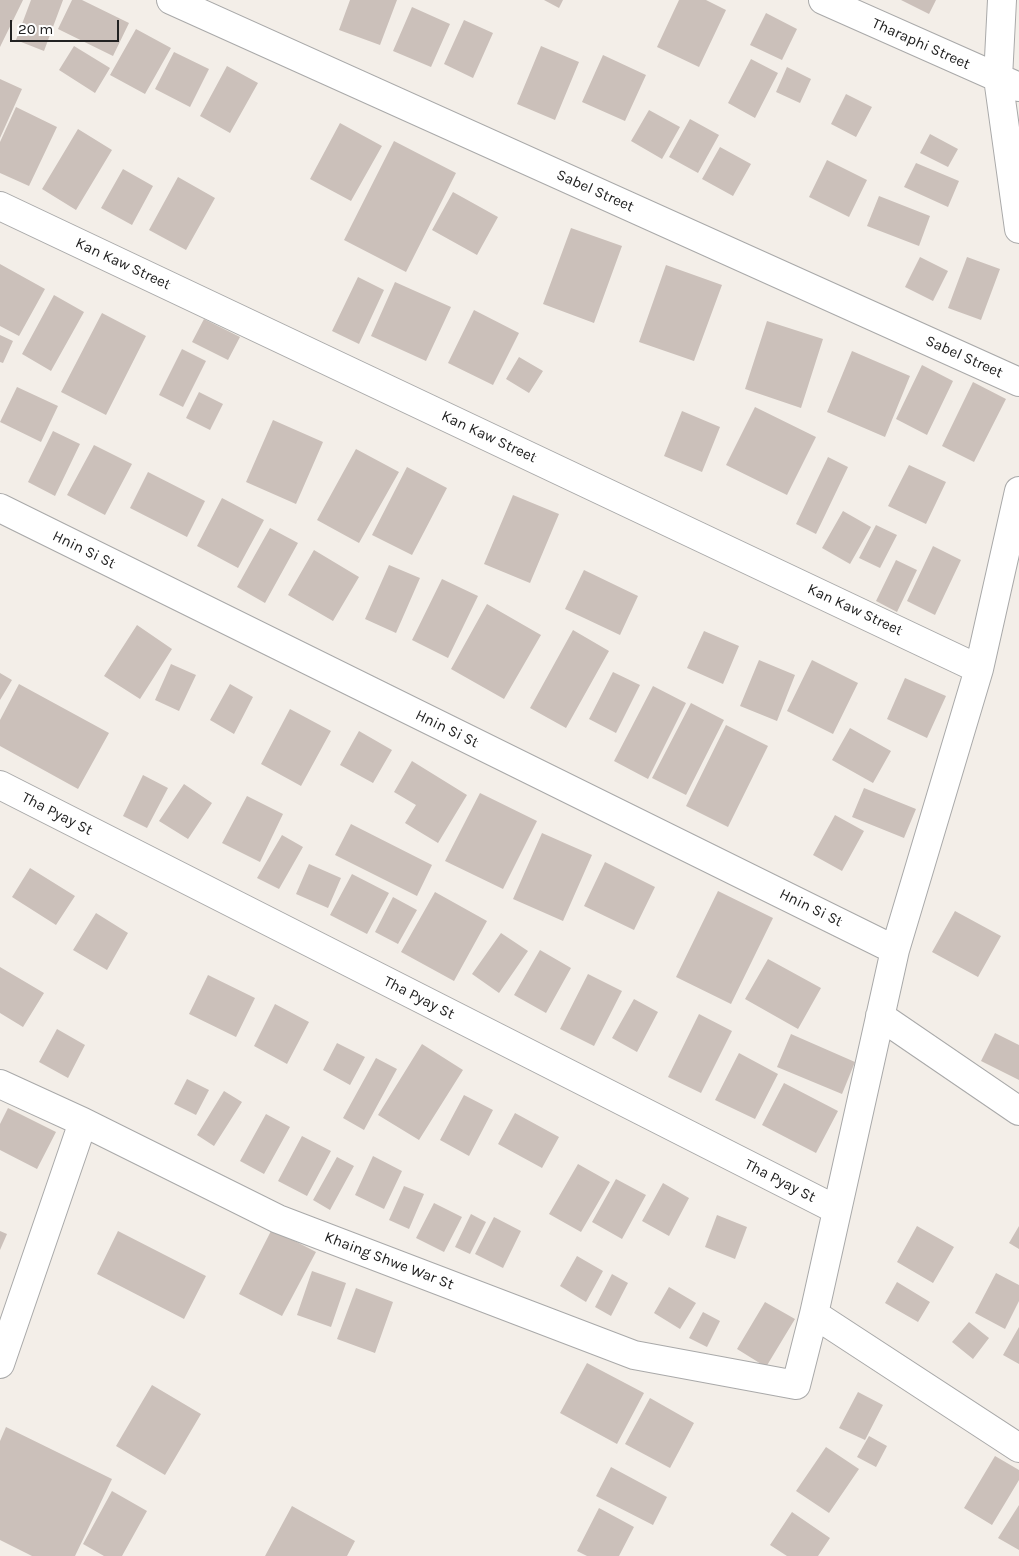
<!DOCTYPE html>
<style>
body{margin:0}
#map{position:relative;width:1019px;height:1556px;overflow:hidden;background:#f3eee8;font-family:Karla,sans-serif}
canvas{display:block}
.scale{position:absolute;left:10px;top:20px;width:109px;height:22px;box-sizing:border-box;border:2px solid #222;border-top:0;padding-left:6px;font-size:15px;line-height:18px;white-space:nowrap;color:#222;-webkit-text-stroke:4px #fff;paint-order:stroke}
</style>
<div id="map">
<canvas width="1019" height="1556"></canvas>
<div class="scale">20 m</div>
</div>
<script>
const g = document.querySelector('canvas').getContext('2d');
g.lineJoin = 'round';
function paint(path, color) { g.fillStyle = color; g.fill(path, 'evenodd'); }
const poly = rows => new Path2D(rows.map(r => 'M' + r).join(''));
function stroke(path, color, width, dash) { g.strokeStyle = color; g.lineWidth = width; g.lineCap = dash ? 'butt' : 'round'; g.setLineDash(dash || []); g.stroke(path); }
function label(font, color, halo, rows, align = 'center') {
  g.font = font + ' Karla,sans-serif'; g.lineWidth = 4.5; g.setLineDash([]); g.textBaseline = 'middle'; g.strokeStyle = halo; g.fillStyle = color; for (const [text, x, y, turn = 0] of rows) {
    g.save(); g.translate(x, y); g.rotate((+turn || 0) * Math.PI / 180); g.textAlign = isNaN(turn) ? turn : align; if (halo) g.strokeText(text, 0, 0); g.fillText(text, 0, 0); g.restore();
  }
}
paint(poly([
 [0,0,23,0,0,47],
 [31,0,63,0,44,51,16,40],
 [72,0,82,0,129,23,113,56,58,29],
 [350,0,397,0,380,45,339,30],
 [544,0,563,0,559,8],
 [679,0,706,0,726,10,699,67,657,47],
 [901,0,936,0,929,14],
 [412,7,450,24,431,67,393,51],
 [766,13,797,29,782,60,750,45],
 [464,20,493,33,473,78,444,64],
 [136,29,171,48,145,94,110,75],
 [74,46,110,68,95,93,59,70],
 [541,46,579,62,555,120,517,104],
 [174,52,209,69,190,107,155,89],
 [603,55,646,75,625,121,582,102],
 [751,59,778,73,755,118,728,103],
 [227,66,258,83,230,133,200,116],
 [787,67,811,79,800,103,776,92],
 [0,79,22,89,0,138],
 [846,94,872,107,856,137,831,124],
 [16,107,57,127,29,186,0,173,0,142],
 [649,110,680,127,662,159,631,141],
 [690,119,719,135,698,173,669,157],
 [340,123,382,146,351,201,310,179],
 [78,129,112,150,76,210,42,189],
 [930,134,958,149,948,167,920,153],
 [394,141,456,173,406,272,344,240],
 [720,147,751,164,733,196,702,179],
 [827,160,867,180,849,217,809,197],
 [916,163,959,181,948,207,904,187],
 [123,169,153,186,132,225,101,208],
 [178,177,215,198,186,250,149,230],
 [453,192,498,217,477,255,432,230],
 [879,196,930,216,919,246,867,226],
 [571,228,622,246,594,323,543,304],
 [920,257,948,271,933,301,905,287],
 [967,257,1000,269,981,320,948,308],
 [0,264,45,289,19,336,0,326],
 [666,265,722,285,694,361,639,342],
 [358,277,384,290,359,344,332,331],
 [395,282,451,307,426,361,371,336],
 [54,295,84,312,51,371,22,354],
 [474,310,519,333,493,385,448,363],
 [102,313,146,336,106,415,61,392],
 [204,319,240,337,228,360,192,342],
 [767,321,823,339,801,408,745,389],
 [0,335,13,341,3,363,0,362],
 [182,349,206,361,183,407,159,395],
 [852,351,910,376,885,437,827,412],
 [519,357,543,371,529,393,506,379],
 [922,365,953,381,927,435,896,419],
 [973,382,1006,399,974,462,942,446],
 [17,387,58,406,41,442,0,422],
 [199,392,223,404,210,430,186,418],
 [755,407,816,437,787,495,726,465],
 [682,411,720,427,702,472,664,456],
 [273,420,323,442,296,504,246,482],
 [53,431,80,444,55,496,28,482],
 [94,445,132,464,105,515,67,495],
 [356,449,399,472,359,543,317,520],
 [828,457,848,467,816,534,796,524],
 [909,465,946,482,926,524,888,506],
 [407,467,447,488,412,555,372,535],
 [148,472,205,501,187,537,130,508],
 [513,495,559,514,530,583,484,564],
 [222,498,264,520,238,568,197,546],
 [843,511,871,527,850,564,822,548],
 [876,525,897,535,880,568,859,558],
 [270,528,298,543,265,603,237,587],
 [933,546,961,560,935,615,907,601],
 [314,550,359,577,333,621,288,595],
 [896,560,917,570,897,612,876,601],
 [389,565,420,578,396,633,365,619],
 [584,570,638,596,620,635,565,609],
 [442,579,478,596,448,658,412,640],
 [487,604,541,635,504,699,451,669],
 [137,625,172,649,140,699,104,676],
 [573,630,609,651,566,728,530,708],
 [704,631,739,646,723,684,687,668],
 [759,660,795,675,777,721,740,706],
 [812,660,858,683,833,734,787,711],
 [171,664,196,675,179,711,155,700],
 [613,672,640,685,616,733,589,719],
 [0,673,12,680,0,700],
 [905,678,946,696,927,738,887,719],
 [19,684,109,733,78,789,0,746,0,720],
 [230,684,253,697,234,734,210,720],
 [653,686,686,703,648,779,614,761],
 [691,703,724,720,686,795,652,778],
 [290,709,331,731,301,786,261,764],
 [726,725,768,746,728,827,686,806],
 [850,728,891,751,873,783,832,760],
 [359,731,392,750,373,783,340,765],
 [412,761,467,795,438,843,405,823,416,805,394,792],
 [143,775,168,788,147,828,123,816],
 [184,784,212,803,188,839,159,821],
 [864,788,916,809,904,838,852,817],
 [480,793,537,821,503,889,445,861],
 [247,796,283,814,260,862,222,843],
 [835,815,864,831,842,871,813,855],
 [351,824,432,865,417,896,335,855],
 [542,833,592,855,563,921,513,899],
 [282,835,303,847,279,889,257,878],
 [605,862,655,887,634,930,584,906],
 [309,864,341,878,328,908,296,894],
 [30,868,75,896,56,925,12,897],
 [352,874,389,893,367,934,330,915],
 [718,891,773,918,731,1004,676,977],
 [435,892,487,921,454,981,401,952],
 [393,897,417,910,398,944,375,932],
 [955,911,1001,936,978,977,932,952],
 [96,913,128,933,107,970,73,950],
 [501,933,528,951,499,993,472,974],
 [540,950,571,968,546,1013,514,995],
 [768,959,821,988,798,1029,745,999],
 [0,967,44,993,23,1027,0,1013],
 [588,974,622,991,594,1046,560,1029],
 [208,975,255,998,236,1037,189,1014],
 [634,999,658,1012,637,1052,612,1038],
 [275,1004,309,1022,287,1064,254,1046],
 [699,1014,732,1031,701,1093,668,1077],
 [57,1029,85,1045,68,1078,39,1062],
 [995,1033,1019,1045,1019,1080,981,1061],
 [791,1034,855,1062,842,1094,777,1067],
 [337,1043,365,1057,350,1085,323,1070],
 [422,1044,463,1070,419,1140,378,1115],
 [739,1053,778,1074,755,1119,715,1100],
 [376,1058,397,1069,364,1130,343,1118],
 [187,1079,209,1090,196,1115,174,1104],
 [784,1083,838,1111,816,1153,762,1125],
 [224,1091,242,1102,214,1146,197,1135],
 [464,1095,493,1110,469,1156,440,1140],
 [8,1108,56,1132,37,1169,0,1150,0,1124],
 [515,1113,559,1137,542,1168,498,1144],
 [266,1114,290,1127,264,1174,240,1161],
 [302,1136,331,1151,307,1196,278,1181],
 [373,1156,402,1171,384,1209,355,1195],
 [337,1157,354,1166,330,1210,313,1200],
 [578,1164,610,1182,581,1232,549,1214],
 [616,1179,646,1195,622,1239,592,1222],
 [663,1183,689,1198,669,1236,642,1221],
 [404,1186,424,1194,409,1229,389,1220],
 [434,1203,462,1217,444,1252,416,1238],
 [471,1214,486,1222,470,1254,455,1247],
 [717,1215,747,1227,735,1259,705,1247],
 [494,1217,521,1231,503,1268,475,1254],
 [917,1226,954,1247,933,1283,897,1262],
 [1019,1226,1019,1249,1009,1243],
 [272,1229,316,1252,282,1316,239,1294],
 [0,1231,7,1234,0,1250],
 [118,1231,206,1276,184,1319,97,1274],
 [577,1256,603,1271,586,1302,560,1286],
 [312,1271,346,1283,331,1327,297,1315],
 [996,1273,1019,1285,1019,1301,1005,1329,975,1313],
 [612,1274,628,1283,611,1316,595,1307],
 [897,1282,930,1302,918,1322,885,1303],
 [669,1287,696,1303,680,1329,654,1313],
 [356,1288,393,1302,375,1353,337,1339],
 [765,1302,795,1319,766,1367,737,1349],
 [703,1312,720,1321,707,1347,689,1338],
 [969,1322,989,1338,973,1359,952,1342],
 [1019,1327,1019,1364,1003,1355],
 [587,1363,644,1393,617,1444,560,1413],
 [152,1385,201,1414,165,1475,116,1446],
 [858,1392,883,1405,865,1440,839,1428],
 [650,1398,694,1423,670,1468,625,1444],
 [6,1427,112,1479,75,1556,32,1556,0,1540,0,1441],
 [869,1436,887,1446,876,1467,857,1457],
 [826,1447,859,1469,829,1513,796,1491],
 [995,1456,1019,1470,1019,1480,992,1525,964,1508],
 [611,1467,667,1497,653,1525,596,1496],
 [112,1491,147,1511,122,1556,104,1556,83,1544],
 [1019,1505,1019,1550,998,1538],
 [292,1506,355,1541,347,1556,265,1556],
 [599,1508,634,1527,619,1556,587,1556,577,1551],
 [792,1512,830,1538,818,1556,787,1556,770,1545]
]), '#cbc0ba');
const street = poly([
 [171,0,1019,382],
 [823,0,1019,87],
 [1002,0,998,78,1019,229],
 [0,206,979,669],
 [0,508,895,950],
 [0,785,837,1210],
 [880,1016,1019,1111],
 [0,1084,83,1122,278,1219,634,1355,796,1385,814,1314,895,950,979,669,1019,491],
 [814,1314,1019,1448],
 [0,1364,83,1122]
]);
stroke(street, '#a9a9a9', 30);
stroke(street, '#fff', 28);
label('15px', '#222', '#fff', [
 ["Tharaphi Street",921,44,24],
 ["Sabel Street",595,191,24],
 ["Kan Kaw Street",123,264,25],
 ["Sabel Street",964,357,24],
 ["Kan Kaw Street",489,437,25],
 ["Hnin Si St",84,550,26],
 ["Kan Kaw Street",855,610,25],
 ["Hnin Si St",447,729,26],
 ["Tha Pyay St",57,814,27],
 ["Hnin Si St",811,908,26],
 ["Tha Pyay St",419,998,27],
 ["Tha Pyay St",780,1181,27],
 ["Khaing Shwe War St",389,1261,21]
]);
</script>
